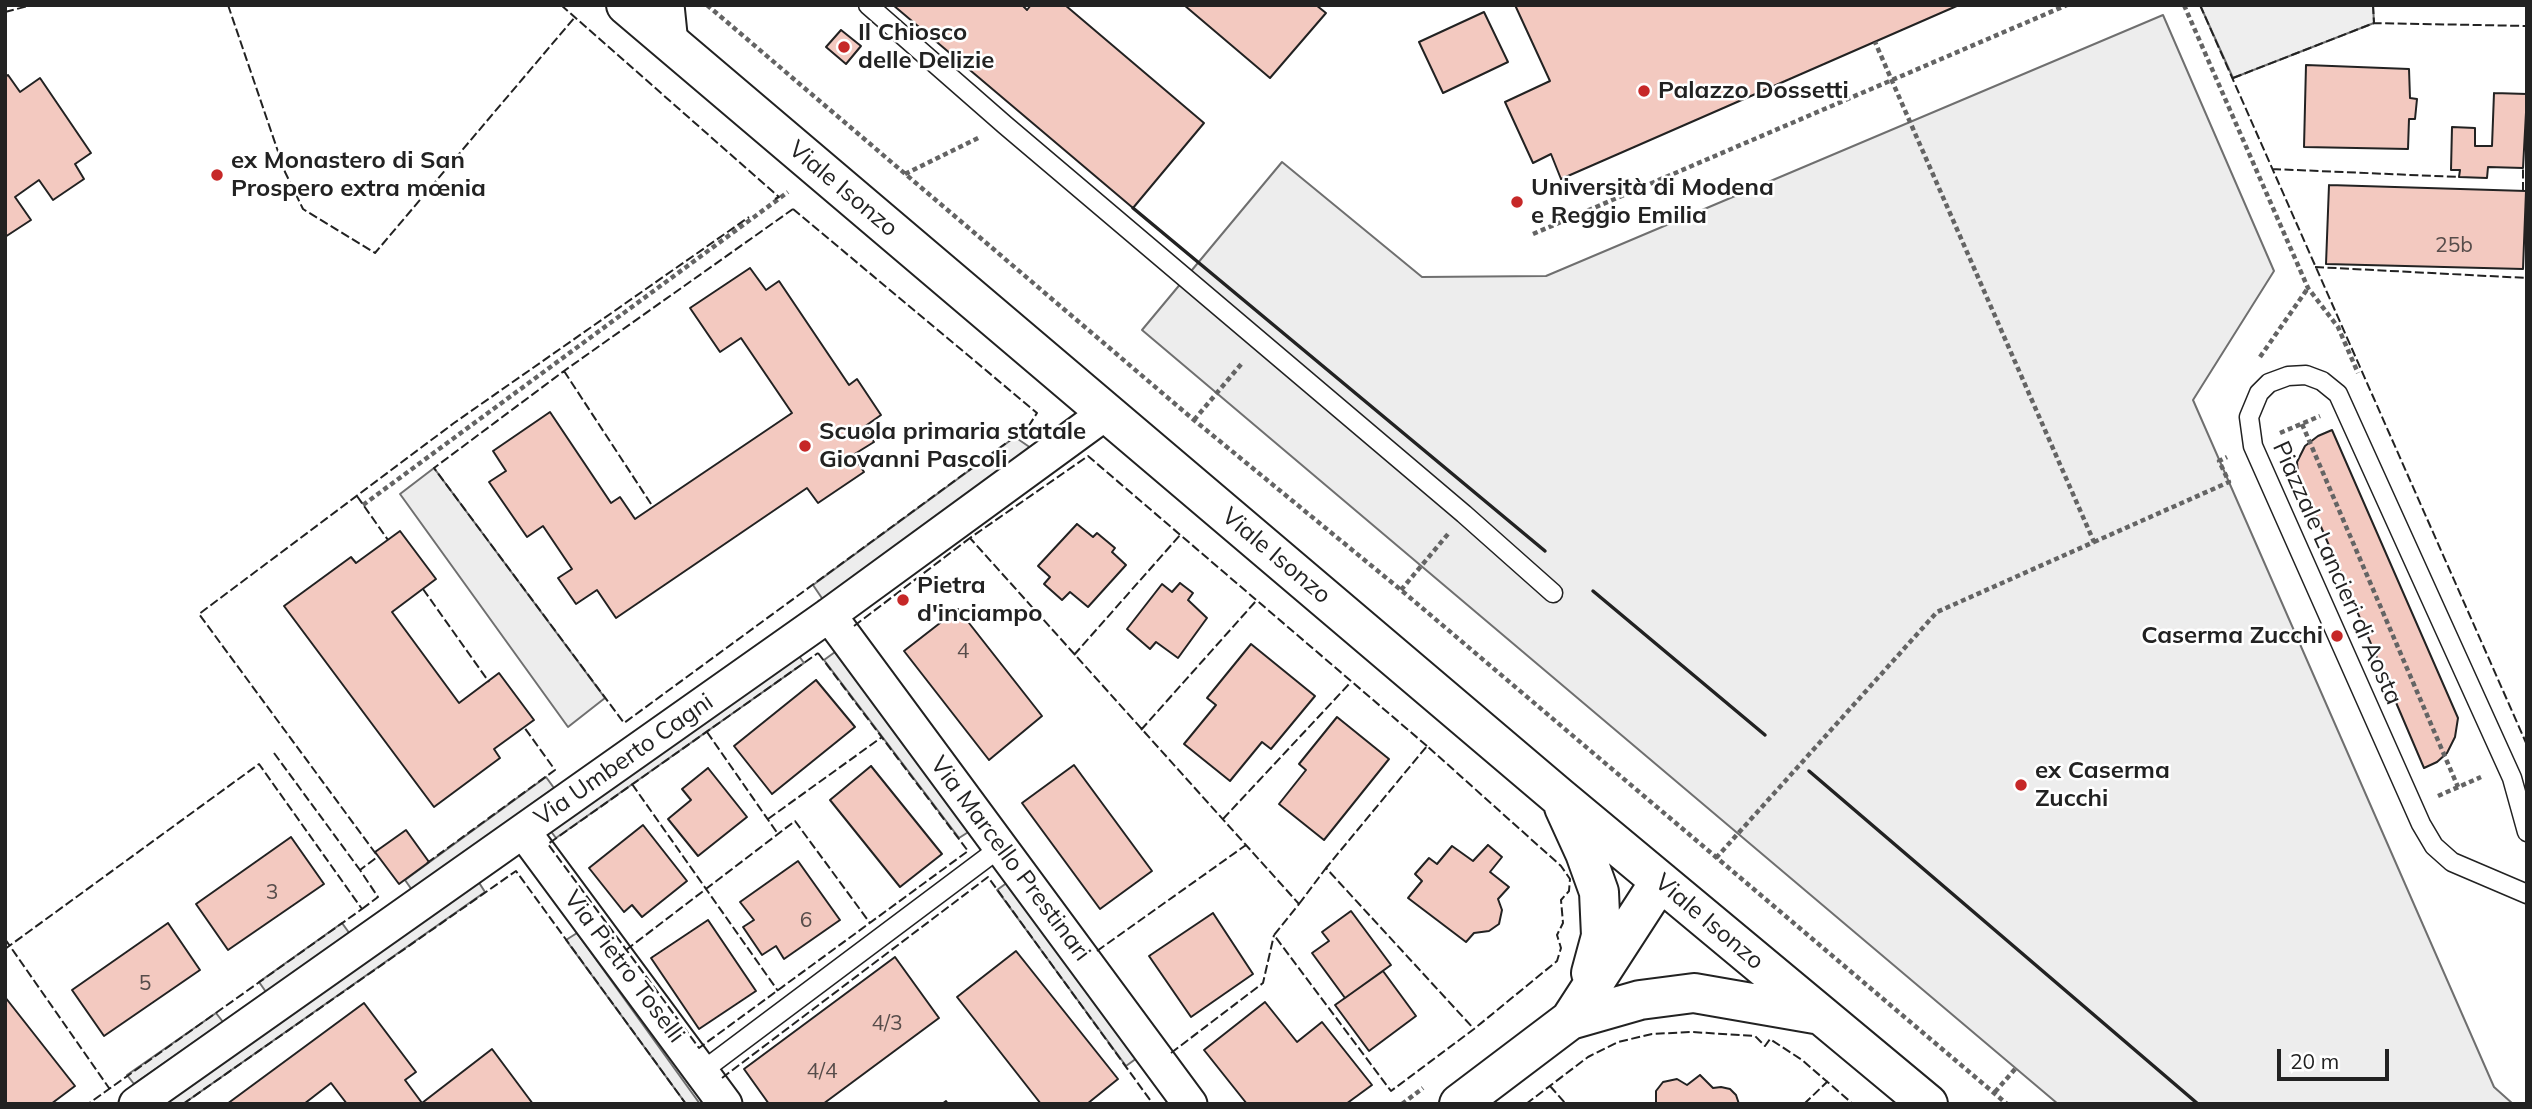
<!DOCTYPE html>
<meta charset="utf-8">
<style>
body{margin:0}
#map{position:relative;width:2532px;height:1109px;overflow:hidden;background:#fff;font-family:Mulish,sans-serif}
canvas{display:block}
.frame{position:absolute;inset:0;border:7px solid #222;pointer-events:none}
.scale{position:absolute;left:2277px;top:1049px;width:112px;height:32px;box-sizing:border-box;border:4px solid #222;border-top:0;padding-left:9px;font-size:21px;line-height:24px;white-space:nowrap;color:#222;-webkit-text-stroke:5px #fff;paint-order:stroke}
</style>
<div id="map">
<canvas width="2532" height="1109"></canvas>
<div class="frame"></div>
<div class="scale">20 m</div>
</div>
<script>
const g = document.querySelector('canvas').getContext('2d');
g.lineJoin = 'round';
function paint(path, color) { g.fillStyle = color; g.fill(path, 'evenodd'); }
const poly = rows => new Path2D(rows.map(r => 'M' + r).join(''));
function stroke(path, color, width, dash) { g.strokeStyle = color; g.lineWidth = width; g.lineCap = dash ? 'butt' : 'round'; g.setLineDash(dash || []); g.stroke(path); }
function label(font, color, halo, rows, align = 'center') {
  g.font = font + ' Mulish,sans-serif'; g.lineWidth = 5; g.setLineDash([]); g.textBaseline = 'middle'; g.strokeStyle = halo; g.fillStyle = color; for (const [text, x, y, turn = 0] of rows) {
    g.save(); g.translate(x, y); g.rotate((+turn || 0) * Math.PI / 180); g.textAlign = isNaN(turn) ? turn : align; if (halo) g.strokeText(text, 0, 0); g.fillText(text, 0, 0); g.restore();
  }
}
const green = poly([
 [2200,5,2373,5,2374,23,2233,78,2200,5]
]);
paint(green, '#eee');
stroke(green, '#6f6f6f', 2);
const parking = poly([
 [2163,15,2274,271,2193,400,2494,1087,2513,1104,2058,1104,1142,330,1282,162,1422,277,1546,276,2163,15],
 [1015,437,1041,455,832,613,813,585,1015,437],
 [434,468,605,698,568,727,400,494,434,468],
 [794,649,804,663,556,838,546,825,794,649],
 [835,652,970,831,959,838,824,660,835,652],
 [546,777,554,788,412,890,405,880,546,777],
 [478,881,485,892,183,1104,160,1104,478,881],
 [1008,882,1137,1058,1126,1066,997,890,1008,882],
 [342,923,350,934,266,992,259,982,342,923],
 [577,933,700,1104,686,1104,566,940,577,933],
 [216,1013,223,1022,134,1084,127,1075,216,1013]
]);
paint(parking, '#ededed');
stroke(parking, '#6f6f6f', 2);
const building = poly([
 [893,5,1022,5,1027,10,1031,5,1065,5,1204,123,1133,208,893,5],
 [1184,5,1316,5,1326,13,1270,78,1184,5],
 [1515,5,1959,5,1561,179,1551,154,1533,163,1505,102,1550,81,1515,5],
 [1484,12,1508,62,1443,93,1419,42,1484,12],
 [841,30,861,46,846,64,826,47,841,30],
 [2306,65,2409,69,2410,98,2417,99,2415,119,2409,119,2408,149,2304,147,2306,65],
 [8,75,20,92,40,78,91,153,75,164,84,179,53,200,39,180,15,197,31,220,5,237,5,77,8,75],
 [2494,93,2527,94,2523,168,2488,167,2487,178,2459,177,2460,170,2451,170,2452,127,2475,128,2475,146,2492,146,2494,93],
 [2329,185,2526,191,2523,269,2326,264,2329,185],
 [750,268,766,290,779,281,849,385,857,379,881,415,864,427,874,442,853,455,864,472,818,503,807,488,616,618,597,590,576,604,558,578,572,569,543,526,527,537,489,482,506,471,493,451,550,412,611,503,620,497,635,519,792,413,741,338,720,352,690,308,750,268],
 [2332,430,2458,718,2455,737,2447,753,2437,762,2424,768,2298,473,2297,462,2305,446,2318,436,2332,430],
 [1077,524,1093,537,1097,533,1115,548,1112,552,1126,565,1088,607,1070,592,1062,600,1044,584,1050,577,1038,566,1077,524],
 [400,531,436,579,392,612,459,703,499,673,534,720,494,749,500,758,434,807,284,606,351,557,356,563,400,531],
 [1180,583,1193,593,1188,600,1207,618,1178,658,1156,642,1150,649,1127,629,1162,584,1172,592,1180,583],
 [958,609,1042,716,989,760,904,651,958,609],
 [1251,644,1315,696,1271,749,1262,742,1230,781,1184,744,1216,705,1207,698,1251,644],
 [816,680,855,727,772,794,734,746,816,680],
 [1337,717,1389,759,1324,840,1279,804,1306,770,1299,764,1337,717],
 [1074,765,1152,871,1100,909,1022,803,1074,765],
 [871,766,942,854,900,887,830,800,871,766],
 [708,768,747,817,698,856,668,819,691,800,682,789,708,768],
 [643,825,687,881,642,917,632,905,624,912,589,868,643,825],
 [406,830,429,862,399,884,375,852,406,830],
 [291,837,324,884,228,950,196,904,291,837],
 [1488,845,1502,857,1490,872,1509,887,1498,899,1502,910,1499,924,1489,931,1474,933,1466,942,1408,898,1422,881,1415,874,1429,858,1437,864,1452,846,1473,861,1488,845],
 [798,861,840,920,784,959,776,946,762,955,743,927,754,920,740,902,798,861],
 [1351,911,1391,965,1345,998,1312,953,1329,941,1322,932,1351,911],
 [1213,913,1253,974,1191,1017,1149,956,1213,913],
 [708,920,756,991,699,1029,651,958,708,920],
 [168,923,200,970,104,1036,72,990,168,923],
 [1016,951,1118,1079,1087,1104,1041,1104,957,997,1016,951],
 [895,957,939,1018,823,1104,769,1104,744,1069,895,957],
 [1383,971,1416,1016,1369,1051,1335,1005,1383,971],
 [5,997,75,1086,51,1104,5,1104,5,997],
 [1265,1002,1297,1042,1322,1022,1372,1085,1346,1104,1247,1104,1204,1050,1265,1002],
 [364,1003,416,1072,405,1080,422,1103,492,1049,533,1104,347,1104,331,1083,304,1104,227,1104,364,1003],
 [1700,1075,1713,1088,1721,1087,1730,1089,1736,1095,1739,1104,1656,1104,1656,1091,1663,1082,1677,1079,1687,1085,1700,1075]
]);
paint(building, '#f3c9c0');
stroke(building, '#222', 2);
const service = poly([
 [868,5,1005,125,1464,514,1553,593],
 [2527,832,2512,778,2338,394,2322,381,2306,375,2288,376,2269,383,2259,393,2249,417,2253,446,2421,824,2434,846,2452,862,2527,894],
 [701,1072,1001,847]
]);
const minor = poly([
 [667,5,671,44],
 [829,615,1190,1104],
 [523,831,725,1104],
 [136,1104,829,615,1107,412]
]);
const secondary = poly([
 [626,5,1559,797,1928,1104],
 [1564,807,1585,853,1599,892,1601,936,1591,973],
 [1570,1020,1640,1000,1694,993,1815,1014],
 [1459,1104,1570,1020,1660,881]
]);
stroke(service, '#222', 21);
stroke(minor, '#222', 37);
stroke(secondary, '#222', 42);
stroke(poly([
 [707,5,1194,420,1401,590,2007,1104],
 [2184,5,2308,288,2338,327,2358,373],
 [905,174,980,137],
 [1533,234,2067,5],
 [2260,357,2308,288],
 [1194,420,1243,362],
 [2302,424,2458,787],
 [2280,433,2320,416],
 [363,505,788,192],
 [2094,542,2229,482,2219,461,2227,457],
 [1401,590,1448,534],
 [2438,796,2481,777],
 [1716,858,1937,612,2094,542,1875,42],
 [1995,1092,2016,1068],
 [1402,1104,1423,1088]
]), '#646464', 4.5, [5, 3.5]);
stroke(service, '#fff', 18);
stroke(minor, '#fff', 33);
stroke(secondary, '#fff', 38);
stroke(poly([
 [228,5,285,172,303,209,375,253,575,17],
 [561,5,779,197,775,199],
 [2200,5,2527,745],
 [2373,5,2374,23],
 [5,12,32,5],
 [2233,78,2374,23,2527,26],
 [2526,94,2527,80],
 [2272,169,2459,177],
 [2523,191,2523,168],
 [793,209,1037,413,1028,427,624,723,434,468,564,371,793,209],
 [2315,267,2527,278],
 [564,371,653,507],
 [357,496,388,540],
 [423,589,489,682],
 [854,626,970,538],
 [818,653,968,851,699,1048,548,844,818,653],
 [1074,655,1181,534],
 [1141,730,1256,601],
 [707,732,778,834],
 [1427,746,1088,456,970,538,1299,904,1274,935,1391,1091,1474,1029,1557,961,1561,948,1557,935,1563,923,1561,900,1569,891,1570,879,1561,866,1427,746,1326,868,1474,1029],
 [274,753,360,870],
 [632,784,778,991],
 [768,819,882,737],
 [1223,819,1351,682],
 [376,854,199,614,454,423,749,217],
 [427,863,555,770,524,727],
 [1299,904,1326,868],
 [362,909,378,897,360,870,376,858],
 [5,939,109,1088],
 [5,949,259,764,362,909,88,1104],
 [626,950,795,821,870,923],
 [1097,951,1246,845],
 [1171,1053,1263,983,1274,935],
 [722,1078,988,877,1153,1104],
 [1550,1086,1566,1104],
 [183,1104,516,871,686,1104],
 [942,1104,946,1101,948,1104],
 [1526,1104,1588,1057,1618,1042,1652,1034,1692,1032,1755,1036,1765,1046,1770,1039,1802,1060,1853,1104],
 [1804,1104,1828,1081]
]), '#222', 2, [9, 3.5]);
stroke(poly([
 [1133,208,1545,551],
 [1593,591,1765,735],
 [1809,771,2198,1104]
]), '#222', 3.5);
for (const [x, y, r, color] of [
 [844,47,7,"#c62828"],
 [1644,91,7,"#c62828"],
 [217,175,7,"#c62828"],
 [1517,202,7,"#c62828"],
 [805,446,7,"#c62828"],
 [903,600,7,"#c62828"],
 [2337,636,7,"#c62828"],
 [2021,785,7,"#c62828"]
]) { const dot = new Path2D(); dot.arc(x, y, r, 0, 2 * Math.PI); g.fillStyle = color; g.fill(dot); stroke(dot, '#fff', 2.5); }
label('21px', '#564c4a', null, [
 ["25b",2454,246],
 ["4",963,652],
 ["3",272,893],
 ["6",806,921],
 ["5",145,984],
 ["4/3",887,1024],
 ["4/4",822,1072]
]);
label('bold 24px', '#222', '#fff', [
 ["Il Chiosco",858,33],
 ["delle Delizie",858,61],
 ["Palazzo Dossetti",1658,91],
 ["ex Monastero di San",231,161],
 ["Prospero extra mœnia",231,189],
 ["Università di Modena",1531,188],
 ["e Reggio Emilia",1531,216],
 ["Scuola primaria statale",819,432],
 ["Giovanni Pascoli",819,460],
 ["Pietra",917,586],
 ["d'inciampo",917,614],
 ["Caserma Zucchi",2323,636,"right"],
 ["ex Caserma",2035,771],
 ["Zucchi",2035,799]
], 'left');
label('24px', '#222', '#fff', [
 ["Viale Isonzo",843,189,40],
 ["Viale Isonzo",1276,556,40],
 ["Piazzale Lancieri di Aosta",2337,573,66],
 ["Via Umberto Cagni",624,760,-35],
 ["Via Marcello Prestinari",1010,859,53],
 ["Viale Isonzo",1709,922,40],
 ["Via Pietro Toselli",624,967,53]
]);
</script>
